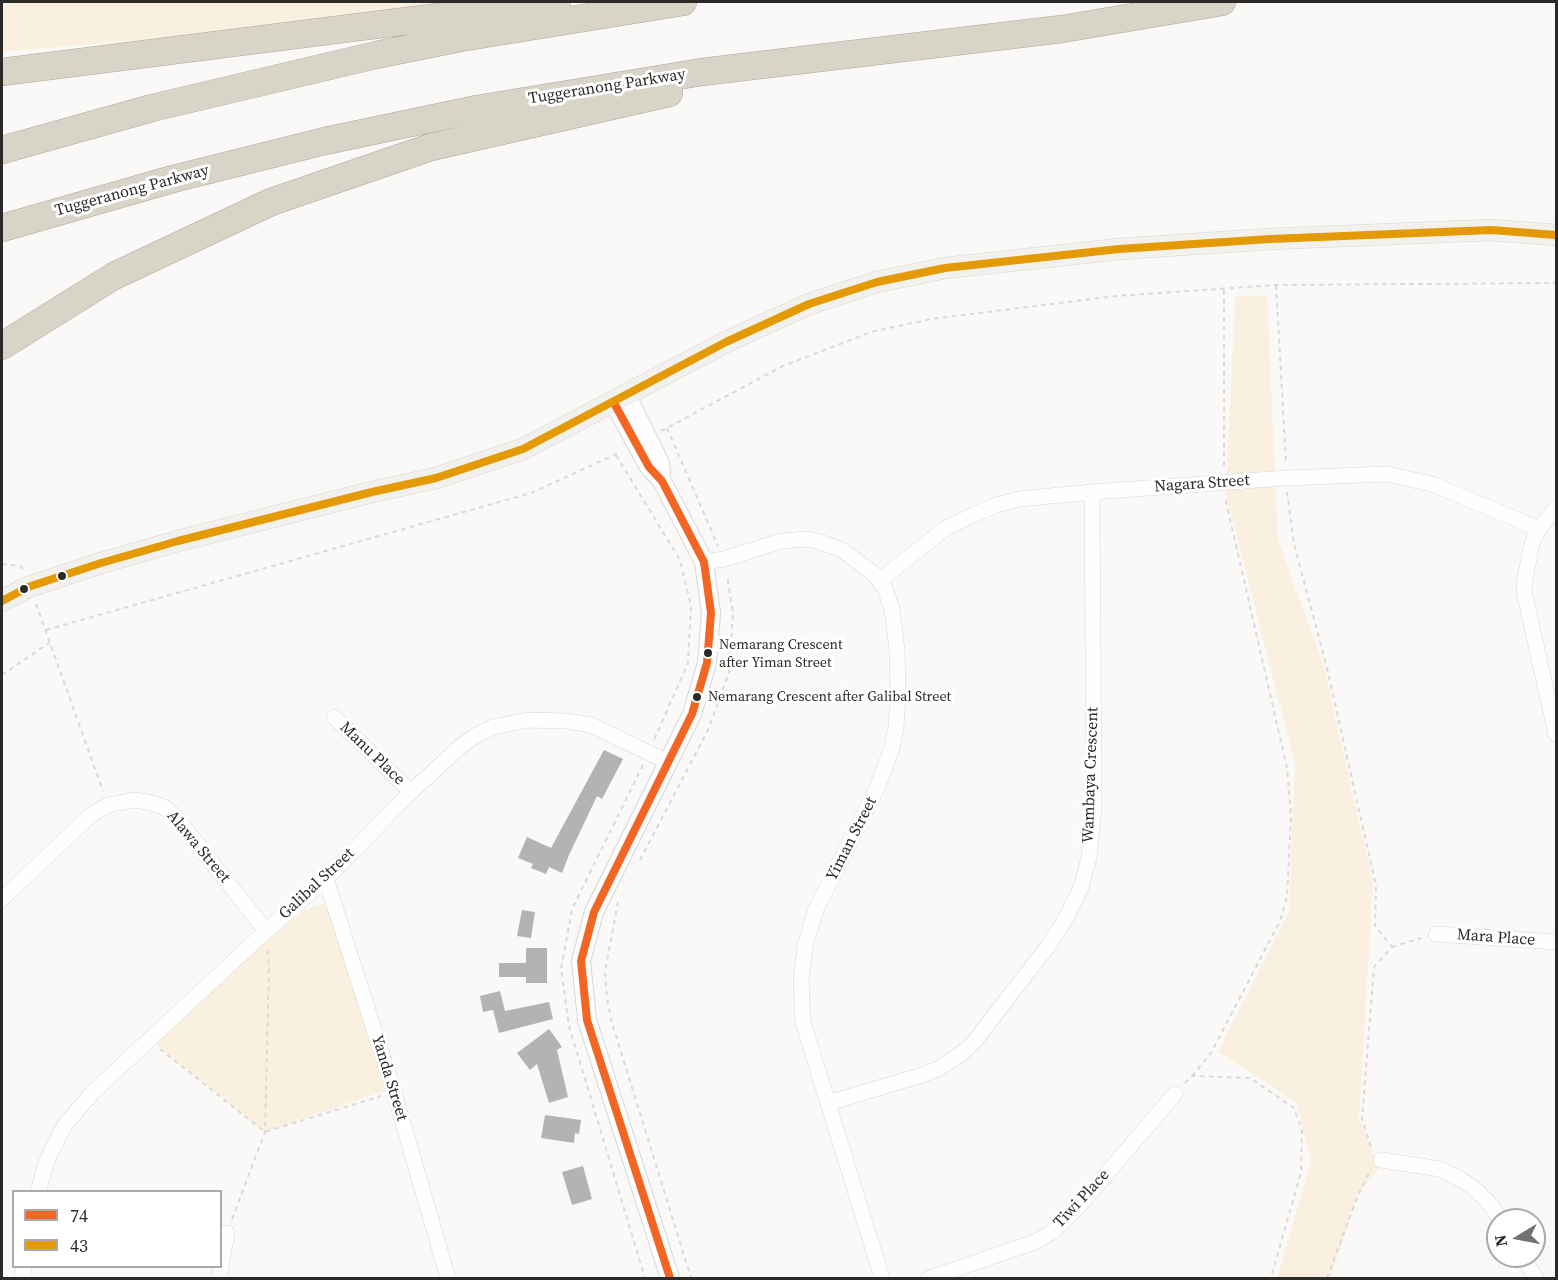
<!DOCTYPE html>
<style>
body{margin:0}
#map{position:relative;width:1558px;height:1280px;overflow:hidden;background:#fbf9f7;font-family:"Source Serif 4",serif}
canvas{display:block}
.frame{position:absolute;inset:0;border:3px solid #2b2a29;pointer-events:none}
.legend{position:absolute;left:12px;top:1190px;width:210px;height:78px;box-sizing:border-box;background:#fff;border:2px solid #aaaaa9;margin:0;padding:8px 10px;list-style:none;font-size:18px;color:#2b2a29}
.legend li{display:flex;align-items:center;gap:12px;height:30px}
.legend b{width:30px;border:2px solid #aaaaa9}
.north{position:absolute;left:1486px;top:1208px;width:60px;height:60px;box-sizing:border-box;background:#fff;border:2px solid #aaaaa9;border-radius:50%;rotate:260deg;font-size:16px;font-weight:700;line-height:24px;text-align:center;color:#2b2a29}
.north::after{content:'';display:block;margin:auto;width:21px;height:27px;background:#747271;clip-path:polygon(50% 0,100% 100%,50% 72%,0 100%)}
</style>
<div id="map">
<canvas width="1558" height="1280"></canvas>
<div class="frame"></div>
<ul class="legend">
<li><b style="height:8px;background:#f26522"></b>74</li>
<li><b style="height:8px;background:#e39a04"></b>43</li>
</ul>
<div class="north">N</div>
</div>
<script>
const g = document.querySelector('canvas').getContext('2d');
g.lineJoin = 'round';
function paint(path, color) { g.fillStyle = color; g.fill(path, 'evenodd'); }
const poly = rows => new Path2D(rows.map(r => 'M' + r).join(''));
function stroke(path, color, width, dash) { g.strokeStyle = color; g.lineWidth = width; g.lineCap = dash ? 'butt' : 'round'; g.setLineDash(dash || []); g.stroke(path); }
function label(font, color, halo, rows, align = 'center') {
  g.font = font + ' "Source Serif 4",serif'; g.lineWidth = 6; g.setLineDash([]); g.textBaseline = 'middle'; g.strokeStyle = halo; g.fillStyle = color; for (const [text, x, y, turn = 0] of rows) {
    g.save(); g.translate(x, y); g.rotate((+turn || 0) * Math.PI / 180); g.textAlign = isNaN(turn) ? turn : align; if (halo) g.strokeText(text, 0, 0); g.fillText(text, 0, 0); g.restore();
  }
}
paint(poly([
 [2,2,580,2,2,52],
 [1267,295,1278,540,1324,667,1373,884,1359,1120,1380,1168,1357,1194,1331,1278,1277,1278,1311,1160,1296,1102,1218,1052,1289,912,1295,764,1226,494,1235,297],
 [323,904,334,913,390,1089,265,1132,149,1039,304,910]
]), '#faf0df');
paint(poly([
 [604,750,623,759,602,799,597,796,569,855,562,873,549,867,546,874,531,868,533,864,518,858,527,837,551,848],
 [522,910,535,912,531,938,517,936],
 [526,948,547,948,547,983,526,983,526,977,499,977,499,963,526,963],
 [500,991,505,1011,549,1002,553,1019,499,1033,493,1010,483,1012,480,996],
 [549,1029,562,1047,557,1050,568,1097,549,1103,537,1064,530,1070,517,1053],
 [545,1115,581,1120,579,1134,575,1133,574,1143,541,1138],
 [583,1166,592,1199,572,1205,562,1172]
]), '#b5b3b2');
const minor = poly([
 [1556,508,1539,529,1532,543,1524,584,1525,596,1556,734],
 [704,562,724,559,781,541,805,539,817,541,842,550,875,575,885,589,892,609,897,650,898,693,896,727,892,748,877,788,816,909,805,946,801,979,803,1022,882,1278],
 [880,580,946,528,975,514,996,505,1019,499,1092,492,1286,478,1388,474,1435,485,1539,529],
 [334,717,411,792],
 [326,879,394,1092,448,1278],
 [2,899,91,815,108,805,133,800,148,802,164,807,175,816,266,931],
 [1436,934,1556,942],
 [828,1103,919,1076,938,1069,962,1053,974,1042,1048,946,1066,918,1081,887,1089,858,1094,807,1092,492],
 [1381,1160,1440,1169,1462,1180,1476,1190,1491,1205,1500,1220],
 [38,1192,46,1163,64,1126,92,1093,266,931,326,879,411,792,461,746,475,736,493,727,527,720,567,721,591,725,668,762],
 [1522,1256,1536,1278],
 [22,1278,24,1266],
 [219,1278,227,1233],
 [929,1278,1035,1242,1052,1232,1079,1206,1175,1094]
]);
const tertiary = poly([
 [627,396,660,463,661,473],
 [614,403,649,467,662,481,704,562,711,613,707,663,692,714,594,912,581,961,587,1020,670,1278]
]);
const secondary = poly([
 [2,601,28,587,101,563,178,541,372,492,436,478,523,449,726,342,809,304,877,282,945,268,1119,249,1270,239,1491,230,1556,235]
]);
const motorway = poly([
 [2,72,557,2],
 [2,150,152,108,376,55,460,38,683,2],
 [2,228,173,179,325,141,477,109,702,72,1062,29,1222,2],
 [2,346,114,276,271,202,431,147,669,93]
]);
stroke(minor, '#d7d6d5', 16);
stroke(tertiary, '#d7d6d5', 20);
stroke(secondary, '#d7d6d5', 22);
stroke(motorway, '#ada69a', 28);
stroke(poly([
 [1276,285,1286,462],
 [1224,290,1224,467],
 [667,428,718,546],
 [661,431,783,366,871,332,931,319,1116,296,1276,285,1556,283],
 [616,455,680,560,691,606,688,663,654,740],
 [1287,492,1294,544,1327,668,1376,886,1375,926,1392,947,1374,967,1362,1119,1372,1150],
 [2,564,21,566,23,571],
 [36,604,103,791],
 [46,630,531,493,621,452],
 [2,675,49,643],
 [643,765,572,909,561,969,569,1026,645,1278],
 [640,860,708,730,729,672,733,613,727,575],
 [618,902,605,972,607,998,612,1023,691,1278],
 [1392,947,1421,938],
 [160,1049,265,1132,381,1096],
 [1192,1076,1211,1053,1280,921,1287,897,1291,816,1287,768,1225,497],
 [1185,1083,1192,1076,1250,1078,1294,1108,1302,1131,1301,1172,1271,1278],
 [232,1219,265,1132,269,967,267,949],
 [1327,1278,1358,1195,1371,1169]
]), '#d8d8d8', 2, [4.5, 4.5]);
stroke(minor, '#fefefe', 15);
stroke(tertiary, '#fefefe', 18);
stroke(secondary, '#f3f1ee', 21);
stroke(motorway, '#d9d4c8', 27);
stroke(poly([
 [614,403,649,467,662,481,704,562,711,613,707,663,692,714,594,912,581,961,587,1020,670,1278]
]), '#f26522', 8);
stroke(poly([
 [2,601,28,587,101,563,178,541,372,492,436,478,523,449,726,342,809,304,877,282,945,268,1119,249,1270,239,1491,230,1556,235]
]), '#e39a04', 8);
for (const [x, y, r, color] of [
 [62,576,5,"#2b2a29"],
 [24,589,5,"#2b2a29"],
 [708,653,5,"#2b2a29"],
 [697,697,5,"#2b2a29"]
]) { const dot = new Path2D(); dot.arc(x, y, r, 0, 2 * Math.PI); g.fillStyle = color; g.fill(dot); stroke(dot, '#fff', 2); }
label('14px', '#2b2a29', '#fff', [
 ["Nemarang Crescent",719,645],
 ["after Yiman Street",719,663],
 ["Nemarang Crescent after Galibal Street",708,697]
], 'left');
label('16px', '#2b2a29', '#fff', [
 ["Tuggeranong Parkway",607,87,-9],
 ["Tuggeranong Parkway",132,191,-15],
 ["Nagara Street",1202,484,-4],
 ["Manu Place",372,754,44],
 ["Wambaya Crescent",1091,775,-88],
 ["Yiman Street",852,839,-63],
 ["Alawa Street",198,847,50],
 ["Galibal Street",317,884,-43],
 ["Mara Place",1496,938,4],
 ["Yanda Street",389,1078,73],
 ["Tiwi Place",1082,1199,-47]
]);
</script>
